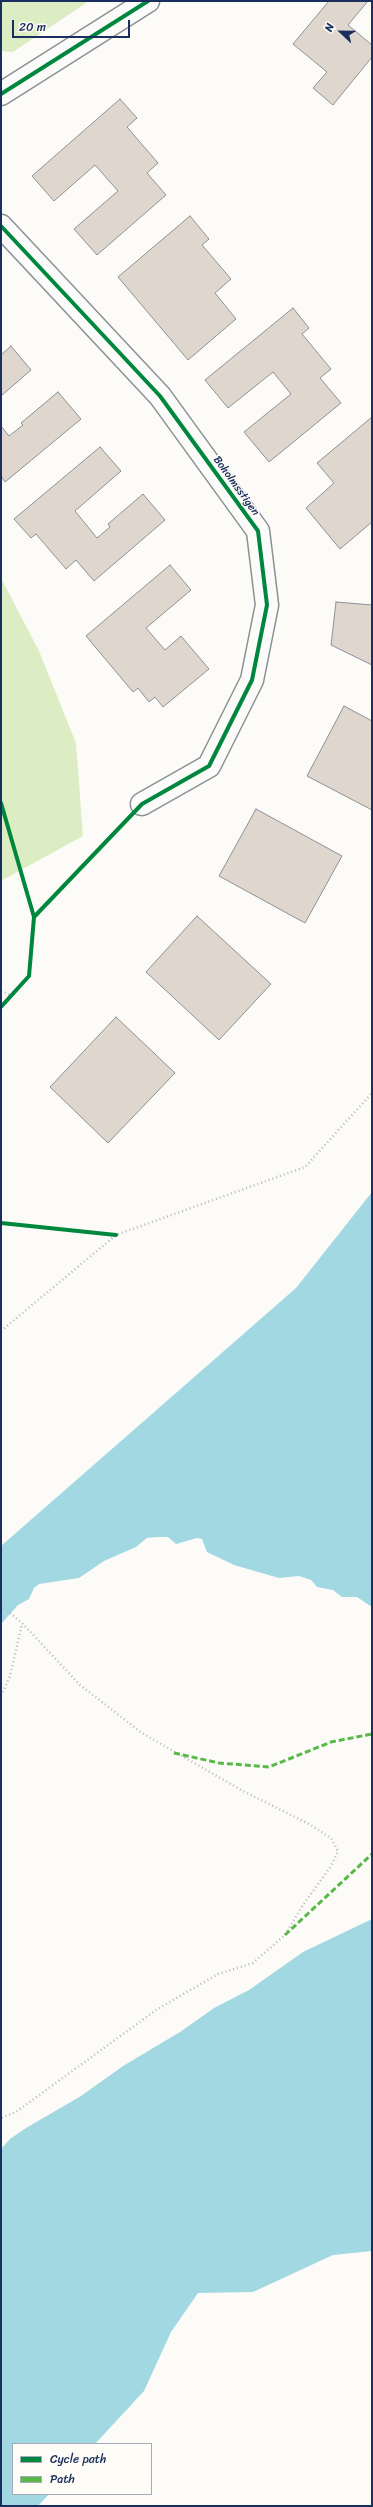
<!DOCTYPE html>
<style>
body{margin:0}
#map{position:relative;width:373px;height:2507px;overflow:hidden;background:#fcfbf8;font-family:Sriracha,sans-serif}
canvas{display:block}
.frame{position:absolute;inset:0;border:2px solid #1b2f5e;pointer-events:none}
.legend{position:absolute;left:12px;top:2443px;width:140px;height:52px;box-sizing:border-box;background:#fdfcf7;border:1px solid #a3aaba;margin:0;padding:5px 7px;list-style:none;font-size:12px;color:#1b2f5e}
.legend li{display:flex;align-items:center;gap:8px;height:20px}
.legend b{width:20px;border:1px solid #a3aaba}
.north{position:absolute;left:321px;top:12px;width:40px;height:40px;-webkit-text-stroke:3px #fdfcf7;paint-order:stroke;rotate:292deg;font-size:11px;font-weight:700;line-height:16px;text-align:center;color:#1b2f5e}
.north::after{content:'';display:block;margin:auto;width:14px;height:18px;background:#1b2f5e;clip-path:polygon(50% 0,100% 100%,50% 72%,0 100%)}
.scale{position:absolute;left:12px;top:20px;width:118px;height:18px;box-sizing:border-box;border:2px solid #1b2f5e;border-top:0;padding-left:5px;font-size:12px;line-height:14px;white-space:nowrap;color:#1b2f5e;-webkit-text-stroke:3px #fdfcf7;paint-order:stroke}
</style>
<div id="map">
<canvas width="373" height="2507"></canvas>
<div class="frame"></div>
<ul class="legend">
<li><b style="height:5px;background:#00873e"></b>Cycle path</li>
<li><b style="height:5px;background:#58b947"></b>Path</li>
</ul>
<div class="north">N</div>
<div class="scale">20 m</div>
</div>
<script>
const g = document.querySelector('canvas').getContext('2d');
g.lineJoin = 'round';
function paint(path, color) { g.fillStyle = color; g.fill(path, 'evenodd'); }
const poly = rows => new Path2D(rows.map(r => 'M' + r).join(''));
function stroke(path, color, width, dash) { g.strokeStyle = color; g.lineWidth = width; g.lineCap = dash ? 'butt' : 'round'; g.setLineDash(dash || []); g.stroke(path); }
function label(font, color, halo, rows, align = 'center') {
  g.font = font + ' Sriracha,sans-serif'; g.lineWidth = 3; g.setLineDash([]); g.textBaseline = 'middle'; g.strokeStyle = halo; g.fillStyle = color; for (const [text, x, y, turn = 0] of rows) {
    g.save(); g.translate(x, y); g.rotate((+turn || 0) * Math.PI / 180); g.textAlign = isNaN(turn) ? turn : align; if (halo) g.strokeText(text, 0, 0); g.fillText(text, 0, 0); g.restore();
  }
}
paint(poly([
 [1,1,89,1,13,52,1,51],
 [1,578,39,651,76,743,83,836,1,881]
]), '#ddedc3');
paint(poly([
 [372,1192,372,1607,357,1597,342,1597,333,1590,317,1587,311,1580,299,1576,279,1578,234,1565,207,1552,202,1539,197,1538,176,1544,168,1537,158,1537,147,1538,136,1547,104,1561,79,1578,39,1584,34,1588,29,1599,18,1605,1,1624,1,1546,296,1288],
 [372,1919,372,2251,333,2255,253,2292,198,2293,171,2332,144,2391,95,2444,13,2444,13,2494,49,2494,38,2506,1,2506,1,2149,10,2139,26,2128,81,2096,123,2066,180,2032,214,2008,249,1990,303,1952]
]), '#a2d8e2');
const building = poly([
 [329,1,368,1,348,25,372,45,372,57,333,105,313,88,327,72,293,44,329,1],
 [120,99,137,118,127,127,158,163,147,173,166,195,97,255,74,229,118,191,95,165,54,201,32,176,120,99],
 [190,216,209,239,202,245,231,279,215,293,236,319,188,360,118,277,190,216],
 [293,308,309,328,302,334,331,369,320,378,341,403,269,462,244,432,291,394,273,372,228,408,205,380,293,308],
 [11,346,31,370,1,396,1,355,11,346],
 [58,392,81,419,5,482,1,476,1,426,9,436,23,425,21,423,58,392],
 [372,417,372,522,340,549,306,508,334,483,317,463,372,417],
 [100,447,121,471,75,511,97,538,110,527,108,524,143,494,165,520,94,581,76,560,66,569,36,534,31,538,14,519,100,447],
 [170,565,191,590,146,628,165,650,181,636,209,669,163,707,155,697,149,702,138,688,133,692,86,636,170,565],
 [336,602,372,605,372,665,331,645,336,602],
 [344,706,372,721,372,810,307,776,344,706],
 [256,809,342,856,305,923,219,876,256,809],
 [197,916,271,984,219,1040,146,972,197,916],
 [116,1017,175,1073,108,1143,50,1087,116,1017]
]);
paint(building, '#dfd7ce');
stroke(building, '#8c9097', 1);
const minor = poly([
 [1,94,148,1],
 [1,226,160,396,258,531,267,605,252,680,209,766,142,804]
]);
stroke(minor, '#8c9097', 25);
stroke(poly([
 [1,991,11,995],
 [1,1331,116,1235,305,1167,372,1093],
 [1,1605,22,1623,80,1685,142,1733,241,1790,309,1824,331,1838,338,1851,331,1866,303,1905,285,1935,253,1963,218,1974,156,2010,16,2112,1,2118],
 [1,1696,10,1676,22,1624]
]), '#b6b9bd', 2.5, [1, 3]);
stroke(minor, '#fbfbf9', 22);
stroke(poly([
 [174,1753,219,1763,269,1767,331,1742,372,1734],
 [285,1935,372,1854]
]), '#58b947', 3, [6, 3]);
stroke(poly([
 [1,94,148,1],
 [1,226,160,396,258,531,267,605,252,680,209,766,142,804,34,917],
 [1,803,34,917,29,976,1,1007],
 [1,1223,116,1235]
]), '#00873e', 4);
label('11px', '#1b2f5e', '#fdfcf7', [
 ["Boholmsstigen",236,486,54]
]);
</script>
